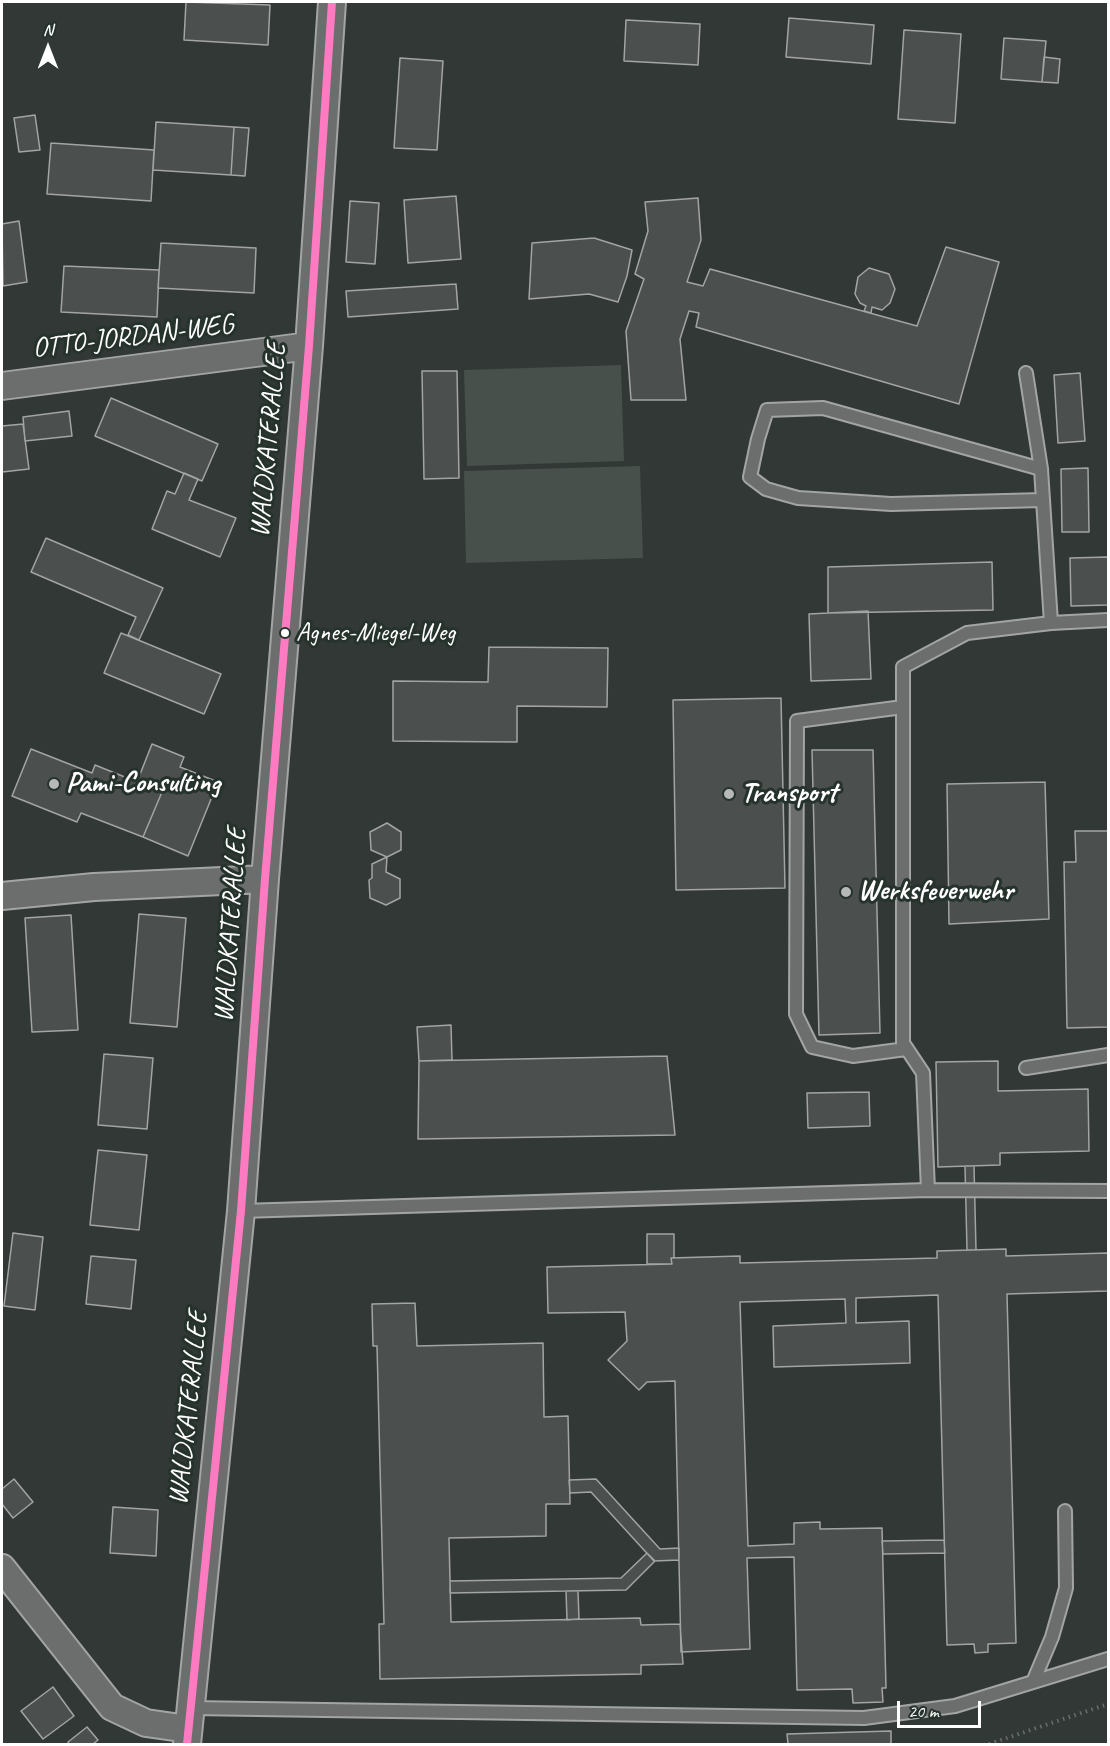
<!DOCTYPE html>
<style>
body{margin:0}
#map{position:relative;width:1110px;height:1746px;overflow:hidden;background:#323835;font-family:Caveat,sans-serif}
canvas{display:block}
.frame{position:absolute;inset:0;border:3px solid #fff;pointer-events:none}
.north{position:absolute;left:18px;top:18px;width:60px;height:60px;-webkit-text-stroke:4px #26332d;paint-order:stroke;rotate:0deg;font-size:16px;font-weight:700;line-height:24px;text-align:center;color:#fff}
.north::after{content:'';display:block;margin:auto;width:21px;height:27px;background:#fff;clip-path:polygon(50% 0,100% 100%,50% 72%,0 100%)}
.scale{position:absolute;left:897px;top:1701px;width:84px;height:27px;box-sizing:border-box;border:3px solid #fff;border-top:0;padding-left:8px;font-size:18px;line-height:21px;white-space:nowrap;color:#fff;-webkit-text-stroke:4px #26332d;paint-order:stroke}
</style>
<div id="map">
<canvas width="1110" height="1746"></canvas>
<div class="frame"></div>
<div class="north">N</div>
<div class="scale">20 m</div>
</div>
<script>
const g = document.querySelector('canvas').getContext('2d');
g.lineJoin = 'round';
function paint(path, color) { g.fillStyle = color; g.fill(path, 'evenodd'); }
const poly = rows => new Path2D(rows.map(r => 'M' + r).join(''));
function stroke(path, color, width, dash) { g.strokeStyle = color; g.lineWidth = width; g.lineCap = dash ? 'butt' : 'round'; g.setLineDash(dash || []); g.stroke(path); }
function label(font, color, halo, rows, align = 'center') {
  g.font = font + ' Caveat,sans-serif'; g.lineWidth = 6; g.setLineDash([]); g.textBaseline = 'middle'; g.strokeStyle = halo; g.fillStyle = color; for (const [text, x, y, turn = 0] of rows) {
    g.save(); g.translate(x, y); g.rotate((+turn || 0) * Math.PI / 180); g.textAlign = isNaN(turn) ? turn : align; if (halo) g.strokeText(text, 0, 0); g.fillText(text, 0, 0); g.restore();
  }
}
paint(poly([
 [621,365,624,461,467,466,464,370],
 [640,466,643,558,466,563,464,471]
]), '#47504b');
const building = poly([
 [186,2,270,5,268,45,184,40,186,2],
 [789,18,874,25,871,64,786,57,789,18],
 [626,20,700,24,698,65,624,61,626,20],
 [904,30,961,34,955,123,898,119,904,30],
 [1004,38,1046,41,1042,82,1001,79,1004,38],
 [1044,57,1060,59,1058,83,1042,82,1044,57],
 [400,58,443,61,437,150,394,148,400,58],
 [35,115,40,150,19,152,14,118,35,115],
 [156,122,234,127,231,175,153,170,156,122],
 [234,127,249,128,245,176,231,175,234,127],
 [51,143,154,150,151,201,47,194,51,143],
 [456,196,461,259,408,263,404,200,456,196],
 [698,198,701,240,687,282,703,286,710,269,917,326,946,247,999,262,959,404,696,327,699,313,689,311,680,339,686,400,631,400,626,331,644,279,635,274,648,231,645,202,698,198],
 [350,201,379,203,375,264,346,262,350,201],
 [19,221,27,282,3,286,2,224,19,221],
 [594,238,632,250,627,276,618,302,589,294,529,299,532,243,594,238],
 [161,243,256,248,254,293,158,288,161,243],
 [64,266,159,270,157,317,61,312,64,266],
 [869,268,889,274,895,289,890,303,882,310,872,307,871,313,864,311,866,306,860,303,855,294,858,277,869,268],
 [456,284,458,309,348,317,346,291,456,284],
 [422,371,457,371,459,478,424,479,422,371],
 [1080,373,1085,441,1058,443,1054,375,1080,373],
 [111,398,218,444,202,481,95,436,111,398],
 [69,411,72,436,25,441,23,417,69,411],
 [23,424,29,469,2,472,2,426,23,424],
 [1088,468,1089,532,1062,532,1061,469,1088,468],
 [184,473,198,479,189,500,236,518,220,557,152,529,167,491,175,494,184,473],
 [46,538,163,588,139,640,128,635,136,617,31,572,46,538],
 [1108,557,1108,605,1071,606,1070,558,1108,557],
 [992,562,993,610,828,613,828,567,992,562],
 [868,611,871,679,811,681,809,614,868,611],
 [121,633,221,674,204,714,104,673,121,633],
 [489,647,608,648,607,707,517,706,517,742,393,741,393,681,488,682,489,647],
 [781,698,785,888,676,890,673,700,781,698],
 [152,744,184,757,180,767,218,782,188,856,143,837,162,792,137,782,152,744],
 [31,749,92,773,95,765,162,792,143,837,81,813,77,822,12,796,31,749],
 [812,750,873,750,880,1033,819,1035,812,750],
 [1045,782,1049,919,949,924,947,784,1045,782],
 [387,823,401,832,401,850,387,857,371,850,370,832,387,823],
 [1075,831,1108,831,1108,1027,1067,1028,1064,862,1076,862,1075,831],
 [387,857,386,872,400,879,400,898,386,905,370,898,369,880,372,878,372,864,387,857],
 [139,914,186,918,177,1027,130,1023,139,914],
 [71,915,78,1030,32,1032,25,918,71,915],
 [451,1025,452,1060,419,1061,417,1027,451,1025],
 [104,1054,153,1058,147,1129,98,1125,104,1054],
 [667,1056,675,1135,418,1139,419,1061,667,1056],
 [998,1061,998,1091,1088,1089,1089,1151,1000,1153,1000,1165,938,1167,936,1062,998,1061],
 [869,1092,870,1126,808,1128,807,1093,869,1092],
 [98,1150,147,1155,139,1230,90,1225,98,1150],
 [965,1166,974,1166,976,1250,967,1250,965,1166],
 [13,1233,43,1237,35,1310,4,1306,13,1233],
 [647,1234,674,1234,674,1258,671,1258,672,1264,647,1264,647,1234],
 [1006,1249,1006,1256,1108,1253,1108,1291,1007,1294,1016,1643,988,1644,988,1652,975,1653,974,1644,947,1645,938,1295,856,1298,856,1323,909,1321,910,1363,774,1367,773,1326,846,1323,845,1299,740,1302,748,1546,794,1544,794,1523,820,1522,820,1529,882,1528,886,1688,882,1688,883,1702,853,1703,852,1689,797,1690,794,1557,747,1558,750,1649,681,1652,675,1381,647,1382,639,1390,608,1360,627,1341,625,1312,548,1313,547,1267,672,1264,671,1258,740,1256,740,1263,937,1258,937,1251,1006,1249],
 [91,1256,136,1260,131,1309,86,1304,91,1256],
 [415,1303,417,1346,543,1343,544,1417,568,1416,570,1504,546,1504,546,1536,449,1538,451,1622,640,1618,641,1625,680,1624,683,1664,641,1665,641,1674,380,1679,379,1624,384,1624,377,1346,373,1346,372,1304,415,1303],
 [14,1479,33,1502,13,1518,2,1504,2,1489,14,1479],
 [596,1479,660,1549,679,1548,679,1560,654,1561,591,1492,570,1493,569,1480,596,1479],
 [113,1507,158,1510,156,1556,110,1553,113,1507],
 [944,1540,945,1553,883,1554,882,1541,944,1540],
 [647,1553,655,1561,626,1590,450,1593,450,1581,621,1578,647,1553],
 [566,1591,578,1591,579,1619,567,1620,566,1591],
 [53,1687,74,1716,43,1739,21,1711,53,1687],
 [87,1727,98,1740,93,1744,69,1744,68,1742,87,1727],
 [891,1731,891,1744,788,1744,787,1734,891,1731]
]);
paint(building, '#4b4f4d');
stroke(building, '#a3a5a4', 1.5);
const lane = poly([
 [1026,373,1041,469],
 [1051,623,1108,620],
 [903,707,797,721,796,1014,812,1047,853,1056,906,1049],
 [1026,1068,1108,1055],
 [928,1190,923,1073,903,1043,903,667,967,633,1051,623,1043,500,1041,469,823,408,767,410,758,439,750,477,766,489,798,498,891,504,1043,500],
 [241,1211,928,1190,1108,1191],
 [1033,1682,1052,1637,1066,1588,1065,1511],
 [190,1708,864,1718,955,1706,1108,1659]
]);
const street = poly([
 [2,386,309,346],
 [2,896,94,887,265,879],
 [2,1568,112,1707,146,1723,188,1729],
 [187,1744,241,1211,265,879,309,346,332,2]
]);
stroke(lane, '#a3a5a4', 16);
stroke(street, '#a3a5a4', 30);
stroke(poly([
 [989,1744,1108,1704]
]), '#6a6e6c', 4, [1.5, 4.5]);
stroke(lane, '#6b6e6d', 12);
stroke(street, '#6b6e6d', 26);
stroke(poly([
 [187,1744,241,1211,265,879,309,346,332,2]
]), '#fe7ac1', 8);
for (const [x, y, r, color] of [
 [285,633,5,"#fff"],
 [54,784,6,"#b7b9b8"],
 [729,794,6,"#b7b9b8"],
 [846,892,6,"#b7b9b8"]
]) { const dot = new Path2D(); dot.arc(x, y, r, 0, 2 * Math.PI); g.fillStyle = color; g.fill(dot); stroke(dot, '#26332d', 2); }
label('26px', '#fff', '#26332d', [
 ["Agnes-Miegel-Weg",296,633]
], 'left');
label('28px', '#fff', '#26332d', [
 ["OTTO-JORDAN-WEG",133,337,-7],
 ["WALDKATERALLEE",269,440,-85],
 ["WALDKATERALLEE",231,925,-86],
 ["WALDKATERALLEE",189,1408,-84]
]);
label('bold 28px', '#fff', '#26332d', [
 ["Pami-Consulting",66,784],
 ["Transport",741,794],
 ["Werksfeuerwehr",858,892]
], 'left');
</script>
